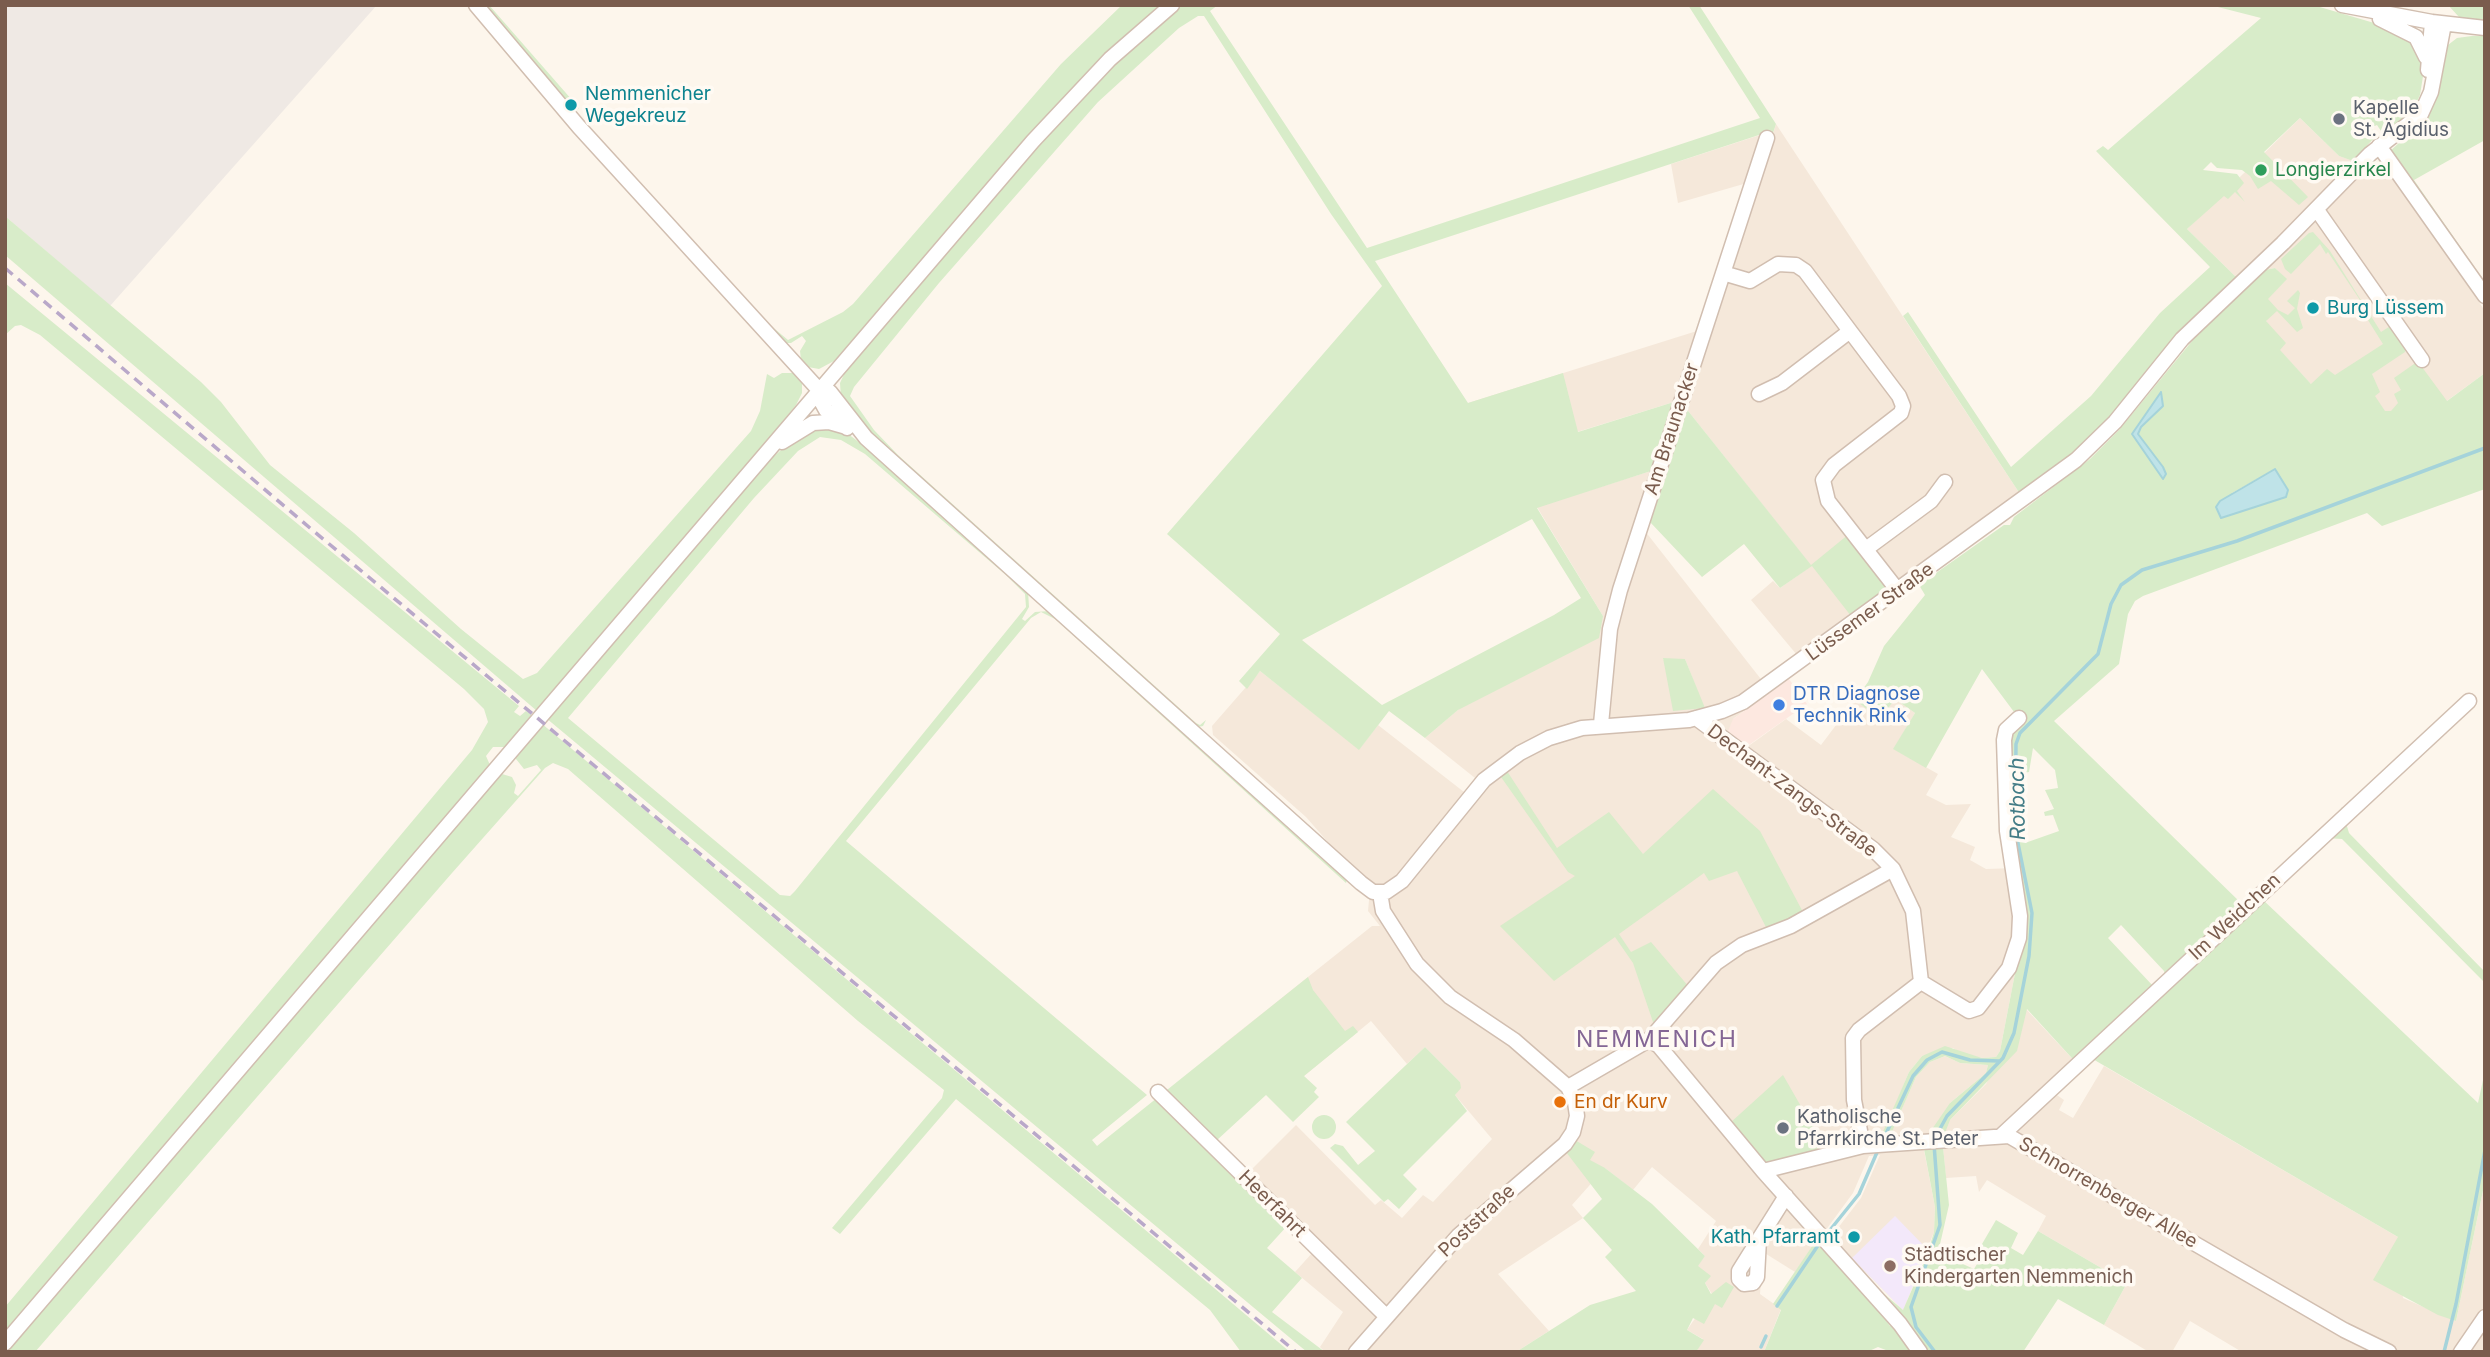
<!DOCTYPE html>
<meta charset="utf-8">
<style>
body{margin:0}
#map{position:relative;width:2490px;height:1357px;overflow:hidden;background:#fdf6ec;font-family:Inter,sans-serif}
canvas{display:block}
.frame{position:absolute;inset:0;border:7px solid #7a5c4d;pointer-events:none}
</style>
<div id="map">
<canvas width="2490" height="1357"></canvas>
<div class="frame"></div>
</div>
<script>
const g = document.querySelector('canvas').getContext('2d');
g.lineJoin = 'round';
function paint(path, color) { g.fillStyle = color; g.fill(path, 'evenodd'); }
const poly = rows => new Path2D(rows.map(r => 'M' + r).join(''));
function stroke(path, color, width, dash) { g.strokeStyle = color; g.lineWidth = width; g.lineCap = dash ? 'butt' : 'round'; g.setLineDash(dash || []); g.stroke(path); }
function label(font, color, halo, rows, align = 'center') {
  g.font = font + ' Inter,sans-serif'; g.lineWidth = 7; g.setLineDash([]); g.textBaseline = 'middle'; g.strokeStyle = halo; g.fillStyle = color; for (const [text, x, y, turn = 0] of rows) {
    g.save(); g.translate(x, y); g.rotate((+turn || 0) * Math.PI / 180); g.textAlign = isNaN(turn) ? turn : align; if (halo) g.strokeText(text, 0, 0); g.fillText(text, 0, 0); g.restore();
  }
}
paint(poly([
 [2300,118,2339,156,2351,160,2369,177,2381,165,2387,168,2485,311,2485,373,2388,444,2311,384,2279,350,2266,321,2267,299,2286,279,2275,268,2236,277,2187,229],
 [1776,124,2020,494,1797,655,1751,600,1773,581,1780,588,1811,566,1685,407],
 [1763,134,1747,183,1678,203,1671,164],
 [1700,330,1677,401,1503,455,1468,403],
 [1654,470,1645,531,1771,692,1733,719,1747,747,1786,719,1821,745,1855,700,1880,718,1895,699,1915,713,1894,749,1938,774,1926,795,1946,805,1971,804,1951,837,1975,847,1970,860,1986,869,2016,868,2023,932,2000,1051,1996,1057,1982,1058,1961,1054,1953,1048,1922,1056,1909,1072,1889,1120,1890,1136,1916,1077,1930,1062,1945,1056,1960,1063,1988,1065,1986,1073,1950,1103,1950,1120,1986,1084,2026,1009,2080,1067,2054,1093,2064,1100,2059,1110,2073,1118,2104,1066,2398,1237,2403,1298,2456,1321,2485,1181,2485,1352,2242,1352,2190,1321,2172,1352,2149,1352,2104,1325,2127,1283,2038,1231,2046,1216,1987,1180,1979,1192,1976,1176,1946,1178,1943,1147,1924,1150,1935,1207,1934,1232,1903,1310,1831,1237,1861,1198,1880,1155,1869,1156,1853,1193,1795,1272,1763,1252,1760,1294,1781,1309,1764,1352,1696,1352,1703,1339,1687,1330,1712,1294,1705,1283,1709,1277,1697,1266,1705,1256,1698,1249,1716,1221,1652,1167,1633,1190,1605,1168,1572,1205,1583,1218,1498,1274,1549,1331,1516,1352,1325,1352,1320,1347,1343,1312,1295,1272,1313,1252,1241,1180,1296,1125,1375,1205,1381,1200,1402,1218,1423,1195,1433,1202,1492,1139,1455,1095,1460,1082,1425,1047,1407,1064,1371,1021,1304,1076,1220,1047,1372,926,1380,926,1368,911,1370,890,1306,817,1213,735,1212,726,1260,671,1359,749,1378,725,1464,792,1475,778,1425,738,1459,709,1603,616,1537,507],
 [1663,659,1685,659,1704,708]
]), '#f5e8da');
paint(poly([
 [1789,679,1807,704,1746,747,1728,731,1733,719]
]), '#fde8e0');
paint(poly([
 [5,5,377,5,110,306,5,216]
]), '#efe9e4');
paint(poly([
 [1895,1216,1928,1250,1903,1310,1852,1258]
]), '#f3e8fa');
paint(poly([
 [471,5,489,5,579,108,575,113,764,320,788,340,843,312,853,304,1061,64,1122,5,1164,5,834,361,819,369,808,367,801,360,800,351,806,341,802,336,791,343,784,343],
 [1181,5,1218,5,1210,11,1367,248,1760,118,1688,5,1699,5,1776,124,1771,139,1762,134,1375,261,1468,403,1563,373,1578,432,1677,401,1654,470,1537,508,1603,616,1599,638,1458,710,1425,738,1389,711,1359,750,1260,671,1247,689,1239,681,1280,634,1167,534,1382,286,1331,214,1204,16,1198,16,1179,28,1098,102,939,283,854,387,850,396,874,430,898,455,1196,723,1200,725,1206,720,1203,726,1198,727,885,447,841,398,840,383,846,370,949,246,1092,84],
 [1532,519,1581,598,1554,615,1382,705,1302,640],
 [2210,5,2313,5,2398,30,2418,44,2424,70,2420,95,2412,112,2388,132,2381,131,2377,125,2372,127,2374,138,2353,161,2339,156,2300,118,2264,152,2308,197,2299,205,2271,181,2258,189,2250,176,2242,170,2217,168,2211,162,2203,170,2237,174,2244,183,2237,191,2245,202,2235,192,2228,199,2224,196,2187,229,2235,276,2239,276,2122,408,2082,449,2020,494,1903,316,1908,312,2011,467,2091,396,2160,313,2210,267,2096,151,2103,146,2108,150,2261,18],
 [2448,5,2485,5,2485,20,2459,17],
 [2472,36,2485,36,2485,140,2414,180,2485,282,2485,292,2389,152,2399,143,2397,139,2419,123,2448,45,2457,38],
 [5,216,201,382,221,402,270,465,354,533,461,629,523,679,537,673,751,431,760,411,767,374,774,378,782,373,796,373,802,382,802,393,796,405,758,453,537,711,5,255],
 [2313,232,2330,251,2381,332,2392,325,2407,345,2405,352,2372,374,2380,392,2375,396,2385,411,2391,411,2398,403,2394,394,2401,390,2394,378,2414,364,2419,363,2447,401,2485,373,2485,489,2382,526,2367,513,2143,596,2135,601,2128,614,2119,664,2054,721,2241,903,2330,824,2342,807,2351,816,2346,823,2349,833,2485,972,2485,983,2342,839,2326,838,2262,899,2478,1103,2485,1071,2485,1181,2456,1321,2438,1315,2373,1280,2398,1237,2091,1058,2080,1067,2027,1009,2017,1051,1950,1120,1945,1133,1928,1135,1950,1103,1986,1073,1988,1065,1960,1063,1945,1056,1930,1062,1916,1077,1888,1141,1879,1141,1909,1072,1922,1056,1945,1046,1982,1058,1996,1057,2000,1051,2023,932,1999,729,2017,716,1982,669,1926,768,1893,749,1915,713,1895,699,1880,719,1855,700,1868,682,1884,646,1925,595,1919,585,2004,525,2010,525,2014,517,2090,459,2119,430,2197,335,2265,270,2275,268,2287,279,2268,299,2278,310,2288,315,2295,308,2287,301,2298,290,2300,293,2297,309,2303,328,2297,332,2277,311,2266,321,2286,343,2280,350,2311,384,2327,369,2335,375,2383,344,2361,309,2364,306,2328,252,2326,254,2320,244,2291,274,2285,269,2281,259,2309,233],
 [2275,469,2288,490,2232,493],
 [2033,748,2055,770,2058,788,2045,790,2054,809,2044,812,2045,816,2053,815,2059,831,2025,843,2023,773,2029,772],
 [2121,925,2164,971,2165,975,2154,987,2108,938],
 [5,283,519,706,514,712,520,716,526,711,533,716,507,747,493,747,486,756,490,765,485,773,5,1334,5,1307,472,750,488,722,484,709,464,689,40,335,21,325,15,326,5,335],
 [1685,407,1811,565,1849,534,1890,588,1851,616,1812,566,1780,588,1744,544,1702,577,1650,522,1648,516],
 [818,426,844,431,871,451,1028,591,1029,607,1022,619,1025,621,1035,612,1050,611,1347,880,1346,883,1055,619,1041,612,1031,618,846,841,1147,1095,1092,1140,1097,1146,1308,977,1313,990,1345,1031,1353,1026,1358,1032,1304,1076,1317,1088,1314,1092,1319,1097,1293,1122,1266,1095,1216,1141,1287,1226,1267,1248,1302,1278,1272,1312,1325,1352,1307,1352,546,718,767,462,800,434],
 [820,437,841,440,865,454,1007,576,1025,594,1026,607,795,891,790,896,780,895,568,718,754,498,798,451],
 [1663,658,1685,659,1705,708,1673,711],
 [541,723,1137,1223,1290,1352,1241,1352,1210,1310,956,1099,840,1234,832,1228,942,1098,944,1090,858,1021,568,769,553,763,545,768,452,873,35,1352,5,1352,497,776,502,774,512,777,516,785,514,793,518,796,541,770,537,765,524,769,516,759,516,754],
 [1507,771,1557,848,1609,812,1643,854,1713,789,1760,831,1804,914,1768,931,1737,871,1709,881,1704,873,1619,934,1631,952,1651,942,1689,987,1654,1025,1633,963,1615,937,1554,981,1500,926,1575,876,1568,872,1501,777],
 [1425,1047,1460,1082,1461,1088,1455,1095,1467,1111,1403,1175,1417,1189,1399,1209,1388,1199,1384,1202,1330,1148,1335,1144,1343,1146,1358,1165,1375,1151,1346,1122],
 [1783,1075,1814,1129,1818,1154,1765,1163,1730,1123],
 '1312 1127a12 12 0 1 1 24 0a12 12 0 1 1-24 0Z',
 [1575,1140,1595,1152,1590,1160,1605,1168,1652,1204,1705,1256,1698,1266,1711,1276,1705,1283,1711,1294,1726,1282,1734,1287,1722,1308,1715,1304,1704,1324,1693,1318,1687,1330,1704,1340,1696,1352,1516,1352,1590,1305,1636,1291,1605,1257,1612,1250,1583,1218,1602,1199,1566,1152],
 [1926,1144,1943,1147,1949,1205,1938,1253,1974,1269,1980,1259,1975,1256,1996,1220,2018,1233,2011,1248,2023,1255,2038,1231,2127,1283,2104,1325,2058,1299,2023,1352,1924,1352,1882,1292,1903,1310,1927,1255,1934,1232,1935,1207,1924,1149],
 [1817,1239,1887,1316,1884,1318,1890,1326,1896,1324,1915,1352,1891,1352,1878,1347,1867,1352,1764,1352,1781,1310,1773,1304]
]), '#d8ecc9');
const water = poly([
 [2161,392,2163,406,2141,427,2138,434,2163,467,2166,474,2163,479,2132,434,2161,392],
 [2275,469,2288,490,2286,497,2221,518,2216,507,2220,501,2275,469]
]);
paint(water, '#bfe3e8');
stroke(water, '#a5d3da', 2);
stroke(poly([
 [1936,1136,1947,1116,2003,1058,2014,1033,2029,956,2032,913,2015,828,2016,744,2020,733,2098,654,2111,604,2121,585,2142,570,2237,541,2485,448],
 [1883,1140,1913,1076,1927,1060,1942,1052,1970,1060,1999,1061],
 [1934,1144,1940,1225,1911,1307,1916,1327,1935,1352],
 [1826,1235,1859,1194,1878,1150],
 [1777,1306,1821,1241],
 [1761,1347,1766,1336],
 [2444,1352,2456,1304,2485,1150]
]), '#a5d3da', 3.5);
const minor = poly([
 [476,5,579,127,819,390,821,401,826,410,847,428],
 [2342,5,2432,22,2485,28],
 [2380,19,2416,37,2426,57],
 [2428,70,2432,22],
 [2379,146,2485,296],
 [2317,210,2422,360],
 [1723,273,1750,281,1778,264,1796,265,1805,271,1850,331],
 [819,390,830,392,866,438,1361,883,1373,892,1386,892,1402,881,1484,780,1520,753,1549,738,1582,728,1689,720,1722,711,1743,702,2076,460,2115,422,2182,339,2283,243,2370,154,2421,114,2431,92,2444,24],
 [1759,394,1782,383,1850,331,1899,396,1903,406,1901,413,1834,465,1823,480,1828,501,1899,592],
 [782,442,813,423,829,422,843,426],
 [1866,549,1931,501,1945,482],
 [1696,718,1873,849,1893,869,1913,911,1921,982],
 [1601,724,1610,629,1620,590,1767,138],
 [1921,982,1969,1011,1978,1008,2009,968,2019,938,2020,916,2007,831,2004,740,2006,730,2019,718],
 [1649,1040,1716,963,1742,945,1791,926,1893,869],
 [1568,1087,1649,1040,1659,1046,1763,1171,1900,1324,1920,1352],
 [1158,1092,1386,1316],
 [2002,1135,2469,701],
 [1863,1146,1854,1100,1853,1038,1859,1030,1921,982],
 [1763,1171,1863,1146,2009,1136,2344,1330,2389,1352],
 [1759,1239,1757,1277,1753,1283,1744,1284,1739,1279,1739,1271,1786,1196],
 [5,1343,1033,141,1110,59,1172,5],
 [1356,1352,1458,1236,1565,1144,1573,1132,1577,1116,1575,1102,1568,1087,1514,1040,1450,997,1417,964,1383,911,1380,893],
 [2461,1352,2485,1317]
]);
stroke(minor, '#d1beb0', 17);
stroke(minor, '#fff', 14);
stroke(poly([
 [5,268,310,528,1296,1352]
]), '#b9a8c9', 3.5, [10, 7]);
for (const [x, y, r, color] of [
 [571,105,7,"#0f9aa8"],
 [2339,119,7,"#6b7280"],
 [2261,170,7,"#2e9e5b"],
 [2313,308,7,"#0f9aa8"],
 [1779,705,7,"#3f7fe0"],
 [1560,1102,7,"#e8710a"],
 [1783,1128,7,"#6b7280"],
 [1854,1237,7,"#0f9aa8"],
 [1890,1266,7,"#8d6e63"]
]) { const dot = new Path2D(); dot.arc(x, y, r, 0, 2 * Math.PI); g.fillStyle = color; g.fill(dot); stroke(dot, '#fffaf3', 2.5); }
label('19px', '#0d838f', '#fffaf3', [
 ["Nemmenicher",585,94],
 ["Wegekreuz",585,116],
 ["Burg Lüssem",2327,308],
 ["Kath. Pfarramt",1840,1237,"right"]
], 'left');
label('19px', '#5b616d', '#fffaf3', [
 ["Kapelle",2353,108],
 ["St. Ägidius",2353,130],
 ["Katholische",1797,1117],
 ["Pfarrkirche St. Peter",1797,1139]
], 'left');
label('19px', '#27864d', '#fffaf3', [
 ["Longierzirkel",2275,170]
], 'left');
label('19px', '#7a5c4d', '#fffaf3', [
 ["Am Braunacker",1672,429,-72],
 ["Lüssemer Straße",1870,612,-36],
 ["Dechant-Zangs-Straße",1792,791,37],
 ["Im Weidchen",2235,917,-43],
 ["Schnorrenberger Allee",2108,1193,30],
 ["Heerfahrt",1272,1204,45],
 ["Poststraße",1477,1221,-43]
]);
label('19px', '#366cbe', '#fffaf3', [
 ["DTR Diagnose",1793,694],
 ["Technik Rink",1793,716]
], 'left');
label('19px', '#c56008', '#fffaf3', [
 ["En dr Kurv",1574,1102]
], 'left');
label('19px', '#785e54', '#fffaf3', [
 ["Städtischer",1904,1255],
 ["Kindergarten Nemmenich",1904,1277]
], 'left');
label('italic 21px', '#437c86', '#fffaf3', [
 ["Rotbach",2018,799,-91]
]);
g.letterSpacing = '2px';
label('23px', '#846695', '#fffaf3', [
 ["NEMMENICH",1657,1040]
]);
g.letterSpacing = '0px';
</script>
